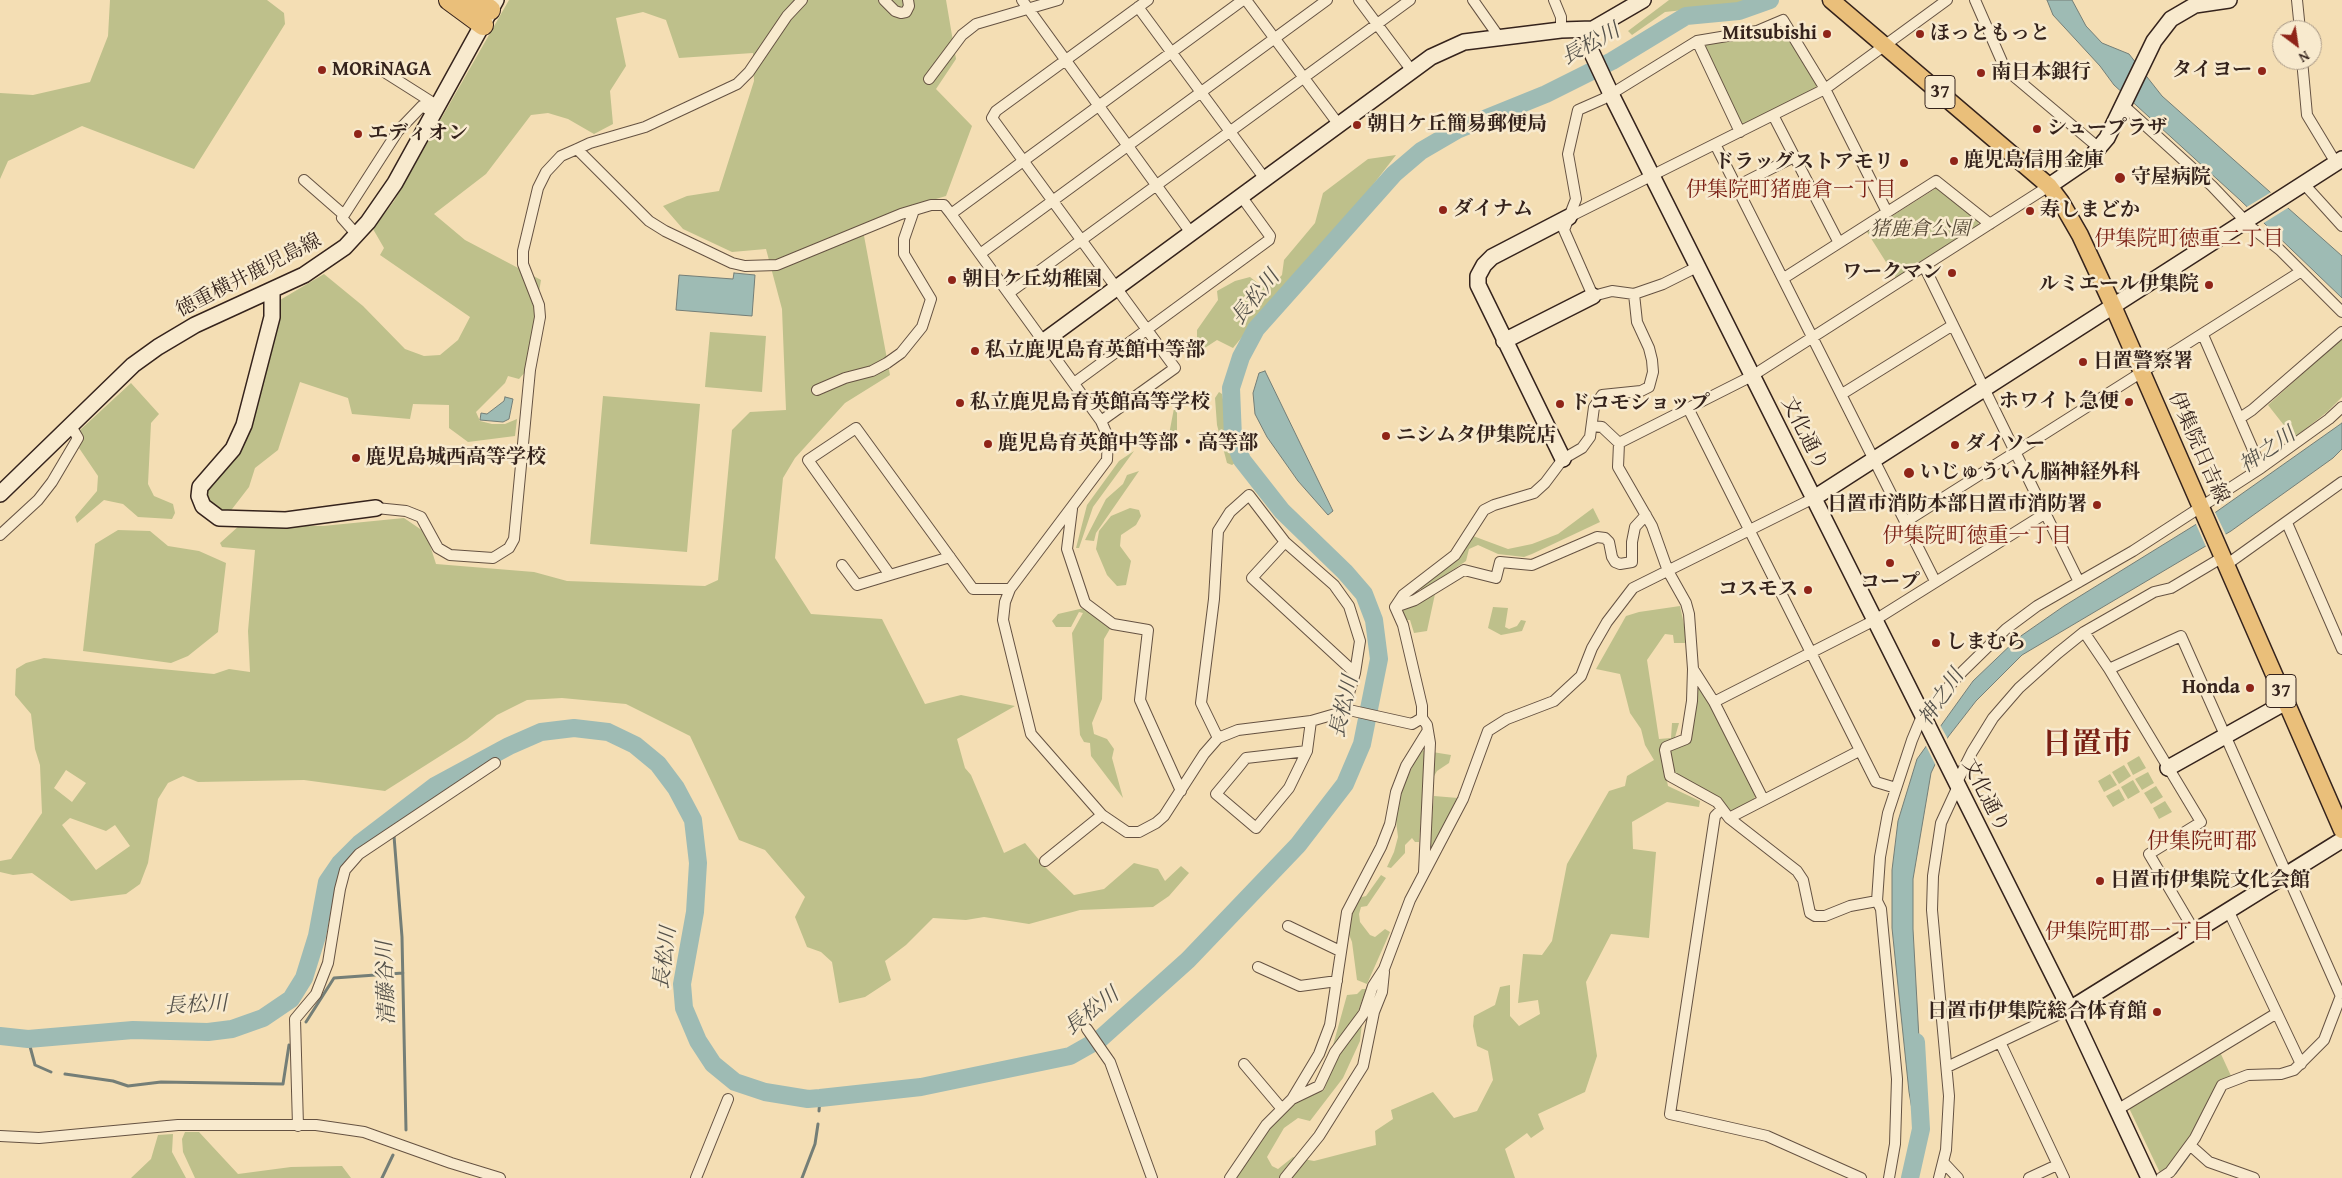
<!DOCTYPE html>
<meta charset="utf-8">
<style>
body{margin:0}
#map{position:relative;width:2342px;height:1178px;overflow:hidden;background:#f4deb4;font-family:"Gentium Book Plus",serif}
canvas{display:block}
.north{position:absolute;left:2272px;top:20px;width:50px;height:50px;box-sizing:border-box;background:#f8eace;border:1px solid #aa9a87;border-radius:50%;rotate:149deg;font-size:14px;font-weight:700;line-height:20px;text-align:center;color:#35231c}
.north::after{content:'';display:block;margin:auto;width:18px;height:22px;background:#8f2418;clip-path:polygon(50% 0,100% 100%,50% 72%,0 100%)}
</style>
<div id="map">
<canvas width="2342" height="1178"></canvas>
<div class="north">N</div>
</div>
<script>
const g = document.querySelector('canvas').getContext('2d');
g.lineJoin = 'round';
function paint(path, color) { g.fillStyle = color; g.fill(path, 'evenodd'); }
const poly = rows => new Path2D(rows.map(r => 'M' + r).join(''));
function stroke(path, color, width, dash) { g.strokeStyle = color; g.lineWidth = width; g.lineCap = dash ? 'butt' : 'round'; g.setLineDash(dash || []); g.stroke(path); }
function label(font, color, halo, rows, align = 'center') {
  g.font = font + ' "Gentium Book Plus","Noto Serif JP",serif'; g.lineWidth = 5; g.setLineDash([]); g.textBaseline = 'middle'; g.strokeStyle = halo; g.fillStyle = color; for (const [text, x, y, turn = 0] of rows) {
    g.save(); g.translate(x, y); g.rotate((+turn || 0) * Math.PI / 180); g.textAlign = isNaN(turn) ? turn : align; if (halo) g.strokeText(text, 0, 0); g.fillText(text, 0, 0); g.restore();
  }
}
paint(poly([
 [110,0,267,0,284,13,285,24,194,169,82,126,8,161,0,179,0,93,33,95,90,82,108,36],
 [509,0,946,0,956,59,936,89,972,126,946,196,899,210,862,225,890,375,845,403,795,458,783,478,775,558,811,614,882,619,925,704,961,695,1015,706,957,739,965,768,971,775,1004,853,1025,843,1045,867,1074,895,1104,889,1134,863,1158,869,1165,881,1181,866,1189,873,1169,896,1153,907,1080,910,1029,924,984,917,966,920,933,918,906,945,885,961,891,980,865,997,839,1003,832,962,821,952,807,947,795,917,805,897,765,850,739,840,690,736,626,704,562,698,527,700,497,715,467,739,385,791,304,780,198,782,183,776,168,783,158,799,148,863,140,884,126,894,71,901,32,873,13,875,0,872,0,861,11,859,42,813,40,765,35,749,31,714,15,695,16,669,26,663,44,658,214,674,229,669,250,672,248,631,255,550,222,547,220,543,240,525,323,526,404,518,426,533,436,564,534,572,567,581,705,586,718,580,732,430,750,412,786,410,782,309,766,249,732,252,683,229,663,206,687,196,719,191,754,81,753,53,679,58,666,20,643,12,616,18,626,66,610,91,613,124,594,134,568,119,548,113,531,115,486,174,434,214,465,240,541,280,526,371,519,379,508,376,505,383,476,412,480,421,492,424,505,424,517,419,515,436,468,442,449,428,449,405,413,404,410,419,352,414,348,398,300,382,278,450,255,468,249,487,229,513,220,511,210,504,206,495,207,489,266,368,280,300,324,274,363,306,405,349,424,356,440,355,458,340,470,317,380,255,384,248,373,229,394,201],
 [66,770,86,783,72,802,54,788],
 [70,818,106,831,115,825,130,846,96,870,62,825],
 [1669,0,1749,0,1730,5,1665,12,1632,35,1628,31],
 [1779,25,1783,26,1817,84,1816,89,1745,124,1741,122,1704,48,1707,44],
 [1396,155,1369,190,1280,291,1233,348,1217,340,1197,353,1197,330,1218,300,1217,291,1235,281,1250,277,1259,284,1272,285,1282,275,1284,260,1315,223,1323,193,1368,159],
 [1938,187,1978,221,1979,226,1896,278,1867,232],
 [710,332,766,336,762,392,705,387],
 [2342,338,2342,397,2327,412,2294,438,2268,405],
 [131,383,159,414,151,423,148,484,154,496,173,504,175,513,172,519,138,517,123,504,104,500,77,523,75,517,97,491,98,476,79,448,83,439,79,431],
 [1219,392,1222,394,1232,447,1239,460,1232,465,1227,463,1217,425,1215,398],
 [603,396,700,404,687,552,590,544],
 [1175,403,1177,405,1177,432,1174,442,1167,445],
 [1134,451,1093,507,1079,548,1076,548,1087,505,1119,461],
 [1139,471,1096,533,1094,541,1085,540,1106,499,1123,484,1127,475],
 [1130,508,1139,510,1141,516,1136,525,1121,535,1120,546,1131,561,1126,585,1117,586,1107,575,1096,549,1099,531,1111,516],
 [1593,508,1600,522,1532,554,1524,557,1498,554,1478,545,1469,549,1466,561,1422,591,1420,587,1461,556,1473,536,1508,549,1532,544,1558,534],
 [118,530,150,531,168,546,199,551,226,563,218,632,188,656,171,663,83,651,95,544],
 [1435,594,1427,631,1414,633,1410,620,1405,620,1400,609,1416,604],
 [1680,606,1688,643,1674,643,1673,635,1665,634,1647,660,1659,739,1671,738,1672,723,1679,723,1674,741,1661,751,1668,786,1700,801,1699,807,1667,802,1632,822,1633,849,1656,852,1649,938,1611,934,1586,982,1597,1056,1585,1092,1538,1114,1544,1129,1531,1138,1527,1133,1505,1149,1515,1178,1236,1178,1273,1122,1296,1102,1324,1090,1340,1050,1362,1023,1360,1041,1343,1078,1310,1121,1298,1118,1284,1128,1267,1157,1272,1166,1278,1169,1293,1157,1314,1161,1376,1145,1375,1131,1393,1119,1391,1110,1433,1092,1454,1118,1477,1111,1493,1080,1488,1051,1477,1046,1473,1026,1474,1016,1495,1005,1500,987,1510,985,1510,1016,1519,1026,1540,1014,1538,1000,1518,1003,1523,954,1542,955,1552,941,1567,864,1609,791,1625,786,1627,776,1654,760,1645,745,1641,729,1630,713,1620,674,1596,669,1626,616,1639,612],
 [1493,607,1508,608,1505,627,1509,629,1517,626,1521,620,1526,621,1522,631,1501,635,1488,628],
 [1084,608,1111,627,1104,639,1102,699,1092,723,1094,734,1107,739,1114,749,1112,758,1123,798,1091,756,1090,743,1084,742,1080,735,1072,633,1083,613,1079,612,1071,627,1056,627,1052,621,1058,614],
 [1701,686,1756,794,1754,799,1732,811,1727,810,1720,798,1704,792,1671,772,1668,752,1684,745,1689,741,1696,688],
 [1420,750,1451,755,1449,763,1437,771,1423,795,1419,842,1415,842,1412,838,1405,845,1405,853,1391,868,1387,867,1394,852,1398,837,1396,820,1400,794],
 [2139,756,2146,768,2133,775,2127,763],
 [2124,765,2131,776,2119,784,2112,772],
 [2148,772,2154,783,2142,790,2135,779],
 [2110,774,2117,785,2104,792,2098,781],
 [2133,780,2140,792,2128,799,2121,787],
 [2156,786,2163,797,2151,804,2144,793],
 [2119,789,2125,800,2113,807,2106,796],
 [1434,796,1458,798,1428,861],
 [2165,801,2172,812,2159,819,2153,808],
 [1381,875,1386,878,1367,906,1361,907,1359,914,1360,922,1370,935,1375,937,1385,929,1390,932,1367,984,1357,980,1352,942,1348,932,1349,919,1358,898,1366,896],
 [1362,989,1366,989,1356,1017,1332,1049,1347,995,1357,994],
 [2220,1052,2232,1078,2189,1143,2161,1175,2129,1108],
 [185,1132,199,1132,238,1174,291,1167,342,1166,351,1178,195,1178,183,1152,182,1139],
 [173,1134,172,1152,186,1178,131,1178,151,1159,158,1135]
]), '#bec08b');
const water = poly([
 [2047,0,2072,0,2086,26,2102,43,2129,54,2162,96,2342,256,2342,298,2240,200,2114,85,2100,66,2053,15,2047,0],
 [734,273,755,275,752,316,676,310,679,275,733,279,734,273],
 [1265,371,1333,511,1328,515,1298,481,1267,437,1255,414,1253,393,1259,373,1265,371],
 [505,397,513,399,509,419,503,422,480,420,481,413,487,414,504,401,505,397],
 [2342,423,2342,449,2333,458,2231,531,2022,655,1976,701,1948,737,1931,773,1913,879,1913,929,1919,1039,1913,1115,1909,1092,1892,928,1892,870,1898,821,1917,759,1973,681,2018,638,2064,606,2216,512,2342,423]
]);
paint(water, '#9ebbb4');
stroke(water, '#747e77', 1);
paint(poly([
 [2273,191,2291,206,2262,224,2245,208],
 [2214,510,2227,537,2207,549,2195,522],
 [1939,723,1949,741,1937,768,1925,744]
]), '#f4deb4');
stroke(poly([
 [394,836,402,937,406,1130],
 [306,1022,334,978,403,973],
 [28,1039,35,1065,51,1072],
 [65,1074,113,1081,128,1086,161,1082,283,1084,289,1045],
 [819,1111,820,1098],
 [2175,1173,2189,1154],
 [382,1178,393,1155],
 [802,1178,815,1144,818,1124]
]), '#747e77', 3);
stroke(poly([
 [0,1036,28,1039,133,1030,208,1032,232,1029,263,1018,291,999,304,978,317,936,327,882,340,863,359,844,435,786,509,746,541,732,574,728,608,732,635,745,658,764,676,788,693,820,698,863,695,912,682,984,684,1008,698,1041,713,1064,735,1082,765,1092,808,1099,820,1098,921,1087,1070,1056,1100,1039,1188,960,1298,845,1345,784,1362,744,1379,659,1374,620,1364,594,1345,572,1282,511,1242,460,1233,438,1231,388,1241,357,1256,329,1394,174,1421,151,1457,130,1546,94,1612,61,1686,16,1739,11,1770,0],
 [1910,1178,1921,1129,1916,1042]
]), '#9ebbb4', 18);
const street = poly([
 [884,0,895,11,901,13,906,12,909,6,908,0],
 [1022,0,1191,233],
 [1243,0,951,214,1101,421,1108,437,1107,460,1010,589,1005,602,1003,620,1031,734,1102,815,1127,832,1139,832,1156,823,1164,816,1204,754,1218,738,1238,730,1311,721,1349,710,1412,724,1422,718],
 [1246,0,1339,125],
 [1359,0,1412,71],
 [1473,0,1499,37],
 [1554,0,1561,17,1561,30],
 [1975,0,2003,64,2011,74,2099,148],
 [2297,0,2300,30],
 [1138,7,1265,179],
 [1697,41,1740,132],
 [2302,60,2307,115,2336,163],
 [378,68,438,106],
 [929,79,962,35,976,24,1058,0],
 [2124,106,2212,186,2252,228,2280,250,2342,312],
 [1773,115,1839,243],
 [1715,144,1935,581],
 [577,149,649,221,665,231,732,263,745,266,777,265,901,214,931,205,944,205,951,214],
 [304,180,344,215],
 [2304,184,2342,226],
 [1737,186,1794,157],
 [1569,217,1825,89,1947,0],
 [357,235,342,218,398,131,422,106,434,113],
 [980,254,1327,0],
 [1924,266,2079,582],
 [1784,278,1936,181,1990,224],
 [1009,293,1410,0],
 [1634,294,1612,291,1593,296,1564,230,1576,199,1568,154,1578,110,1603,99,1697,41,1757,31,1783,20,1825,89,1887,212],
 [2203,335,2261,468],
 [1074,383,1269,240,1270,236,1241,196],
 [817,390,845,378,872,371,887,363,901,353,922,327,931,299,904,254,904,239,914,210],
 [1842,394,1953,325],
 [1688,408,1876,782,1896,788],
 [2240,418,2252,410,2342,332],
 [1101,421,1175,368,992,118,996,111,1148,0],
 [1592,426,1602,427,1619,443],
 [376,508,406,511,421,517,438,548,450,555,493,558,509,548,514,539,530,370,540,317,539,305,523,264,523,251,538,188,546,172,561,156,577,149,590,143,645,127,737,84,749,72,787,16,802,0],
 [1072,509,1067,549,1085,603,1113,624,1148,630,1140,700,1181,791],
 [1905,522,2300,272],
 [2287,523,2342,649],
 [0,535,38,500,52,482,78,438,71,426],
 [1285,542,1252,578,1355,673],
 [950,557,890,575,808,460,856,428,973,589,1010,589],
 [842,565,857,585,890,575],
 [2226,565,2342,482],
 [1395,607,1403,595,1455,555,1484,510,1494,505,1534,493,1545,483,1563,459,1582,448,1590,437,1594,407,1602,395,1641,391,1649,387,1653,372,1652,360,1649,348,1637,322,1634,294,1663,284,1697,267],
 [1395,607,1415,600,1464,570,1496,578,1500,562,1532,565,1597,537,1605,538,1609,542,1612,557,1615,562,1620,564,1632,562,1632,542,1635,527,1646,515],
 [1395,607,1403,625,1422,706,1422,718,1427,725,1430,743,1424,872],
 [2084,632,2109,669,2201,822,2149,854,2195,932],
 [1693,669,1692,701,1686,739,1666,747,1665,750,1670,776,1717,802,1729,818,1797,871,1803,880,1810,913,1815,916,1825,916,1850,906,1877,901],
 [2109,669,2181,636,2340,994],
 [1714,702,1693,669,1689,614,1686,603,1668,571,1652,526,1618,467,1619,443,1752,376,2049,186],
 [1218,738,1201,703,1214,599,1218,531,1230,512,1249,495,1285,542,1334,585,1349,606,1360,641,1355,673,1344,710],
 [1307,751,1246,758,1216,794,1256,828,1289,788,1307,751,1311,721],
 [1956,784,1972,752,1993,718,2019,688,2058,653,2084,632,2154,592,2171,588,2223,557],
 [1763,799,1714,702,1875,620,2046,513],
 [1722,809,1715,816,1670,1114,1767,1136,1861,1178],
 [1729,818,1859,751],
 [1045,861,1102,815],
 [2229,912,2301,1064],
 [1288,926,1340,951],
 [1258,967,1300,986,1337,981],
 [1087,1029,1110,1062,1152,1178],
 [2000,1042,2064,1178],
 [1244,1064,1282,1109],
 [1947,1067,2070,1009],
 [1292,1099,1319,1086,1335,1052,1364,1013,1373,986,1384,969,1410,900,1463,799,1488,731,1507,719,1554,701,1581,676,1592,648,1607,622,1633,588,1814,498],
 [2117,1110,2277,1013],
 [298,1126,295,1019,316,994,328,963,340,889,345,870,359,854,495,763],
 [0,1136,39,1138,178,1125,316,1125,364,1132,451,1163,500,1178],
 [2191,1146,2209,1162,2254,1178],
 [1944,1163,1958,1178],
 [696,1178,728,1099],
 [1230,1178,1266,1125,1292,1099,1319,1054,1330,1025,1347,912,1381,847,1390,824,1396,792,1406,766,1427,732],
 [1285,1178,1319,1136,1363,1066,1374,1012,1382,992,1384,972],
 [1889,1178,1895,1144,1897,1079,1881,909,1877,901,1880,857,1888,813,1912,740,1922,716,1963,671,2006,629,2037,606,2133,551,2261,468,2329,419,2342,407],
 [1939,1178,1946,1150,1949,1096,1932,910,1933,876,1941,823,1958,786],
 [2029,1178,2057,1165],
 [2161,1178,2170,1172,2195,1138,2222,1085,2248,1075,2281,1074,2294,1070,2324,1040,2342,993]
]);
const secondary = poly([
 [1587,30,1590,49,1611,94,2070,1009,2149,1178],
 [2049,186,2090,158,2107,138,2154,41,2171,19,2195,5,2229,0],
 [272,292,272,317,244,425,233,449,200,487,199,496,203,506,219,518,286,520,376,508],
 [1044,341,1431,57,1464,42,1561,30,1593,29,1643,0],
 [1504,341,1593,296],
 [1563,459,1478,285,1478,276,1484,265,1492,257,1569,217],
 [0,494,133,365,158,347,195,325,304,275,345,247,368,222,395,183,496,0],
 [1814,498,2342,159],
 [2168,768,2286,702],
 [2070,1009,2342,840]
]);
const primary = poly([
 [1831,0,2049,186,2061,202,2080,235,2113,306,2342,830]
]);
const highway = poly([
 [449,0,483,25],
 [476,0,490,10]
]);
stroke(street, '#655242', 12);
stroke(secondary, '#35231c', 18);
stroke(primary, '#35231c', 19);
stroke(highway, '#35231c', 22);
stroke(street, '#f8eace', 10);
stroke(secondary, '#f8eace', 15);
stroke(primary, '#eabf7a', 16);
stroke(highway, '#eabf7a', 20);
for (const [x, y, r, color] of [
 [1827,34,5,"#8f2418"],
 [1920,34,5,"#8f2418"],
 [322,70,5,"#8f2418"],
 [2262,71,5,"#8f2418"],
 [1981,73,5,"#8f2418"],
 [1357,125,5,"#8f2418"],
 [2037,129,5,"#8f2418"],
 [358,134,5,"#8f2418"],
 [1954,161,5,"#8f2418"],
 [1904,163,5,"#8f2418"],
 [2120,178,6,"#8f2418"],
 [1443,210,5,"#8f2418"],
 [2030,211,5,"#8f2418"],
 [1952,273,5,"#8f2418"],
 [952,280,5,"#8f2418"],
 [2209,285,5,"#8f2418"],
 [975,351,5,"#8f2418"],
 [2083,362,5,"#8f2418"],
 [2129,402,5,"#8f2418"],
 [960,403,5,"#8f2418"],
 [1560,404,5,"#8f2418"],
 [1386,436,5,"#8f2418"],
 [988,444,5,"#8f2418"],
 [1955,445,5,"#8f2418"],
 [356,458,5,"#8f2418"],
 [1909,473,6,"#8f2418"],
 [2097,505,5,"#8f2418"],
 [1890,563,5,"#8f2418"],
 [1808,590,5,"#8f2418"],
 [1936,643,5,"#8f2418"],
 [2250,688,5,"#8f2418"],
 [2100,881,5,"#8f2418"],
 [2157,1012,5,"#8f2418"]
]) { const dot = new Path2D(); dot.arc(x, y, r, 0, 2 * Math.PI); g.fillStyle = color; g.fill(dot); stroke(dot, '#f8eace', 2); }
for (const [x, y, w] of [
 [1940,92,30],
 [2281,691,30]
]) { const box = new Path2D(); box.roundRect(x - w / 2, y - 16.5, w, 33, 4); g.fillStyle = '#f8eace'; g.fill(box); stroke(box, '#35231c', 1); }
label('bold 19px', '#35231c', null, [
 ["37",1940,92],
 ["37",2281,691]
]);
label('bold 20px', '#35231c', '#f8eace', [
 ["Mitsubishi",1817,34,"right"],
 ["ほっともっと",1930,34],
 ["MORiNAGA",332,70],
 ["タイヨー",2252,71,"right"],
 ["南日本銀行",1991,73],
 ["朝日ケ丘簡易郵便局",1367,125],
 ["シュープラザ",2047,129],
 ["エディオン",368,134],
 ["鹿児島信用金庫",1964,161],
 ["ドラッグストアモリ",1894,163,"right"],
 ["守屋病院",2131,178],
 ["ダイナム",1453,210],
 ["寿しまどか",2040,211],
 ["ワークマン",1942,273,"right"],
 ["朝日ケ丘幼稚園",962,280],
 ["ルミエール伊集院",2199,285,"right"],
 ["私立鹿児島育英館中等部",985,351],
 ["日置警察署",2093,362],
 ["ホワイト急便",2119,402,"right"],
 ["私立鹿児島育英館高等学校",970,403],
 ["ドコモショップ",1570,404],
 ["ニシムタ伊集院店",1396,436],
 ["鹿児島育英館中等部・高等部",998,444],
 ["ダイソー",1965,445],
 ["鹿児島城西高等学校",366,458],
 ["いじゅういん脳神経外科",1920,473],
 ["日置市消防本部日置市消防署",2087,505,"right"],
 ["コープ",1890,583,"center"],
 ["コスモス",1798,590,"right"],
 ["しまむら",1946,643],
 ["Honda",2240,688,"right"],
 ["日置市伊集院文化会館",2110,881],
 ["日置市伊集院総合体育館",2147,1012,"right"]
], 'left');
label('italic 20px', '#574a38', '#f8eace', [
 ["猪鹿倉公園",1920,230]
]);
label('20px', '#35231c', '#f8eace', [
 ["徳重横井鹿児島線",249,276,-27],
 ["文化通り",1804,434,63],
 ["伊集院日吉線",2198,448,66],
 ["文化通り",1985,796,63]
]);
label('italic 21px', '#54514a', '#f8eace', [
 ["長松川",1591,45,-29],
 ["長松川",1256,298,-51],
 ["神之川",2268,451,-35],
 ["神之川",1942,698,-56],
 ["長松川",1345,707,-77],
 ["長松川",666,958,-83],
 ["清藤谷川",387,983,-92],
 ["長松川",196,1006,-3],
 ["長松川",1092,1012,-38]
]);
label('21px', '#7a1f14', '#f8eace', [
 ["伊集院町猪鹿倉一丁目",1791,191],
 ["伊集院町徳重二丁目",2189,240],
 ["伊集院町徳重一丁目",1977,537],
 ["伊集院町郡一丁目",2129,933]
]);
label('22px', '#7a1f14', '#f8eace', [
 ["伊集院町郡",2202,842]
]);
label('bold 30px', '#7a1f14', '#f8eace', [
 ["日置市",2087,745]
]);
</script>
